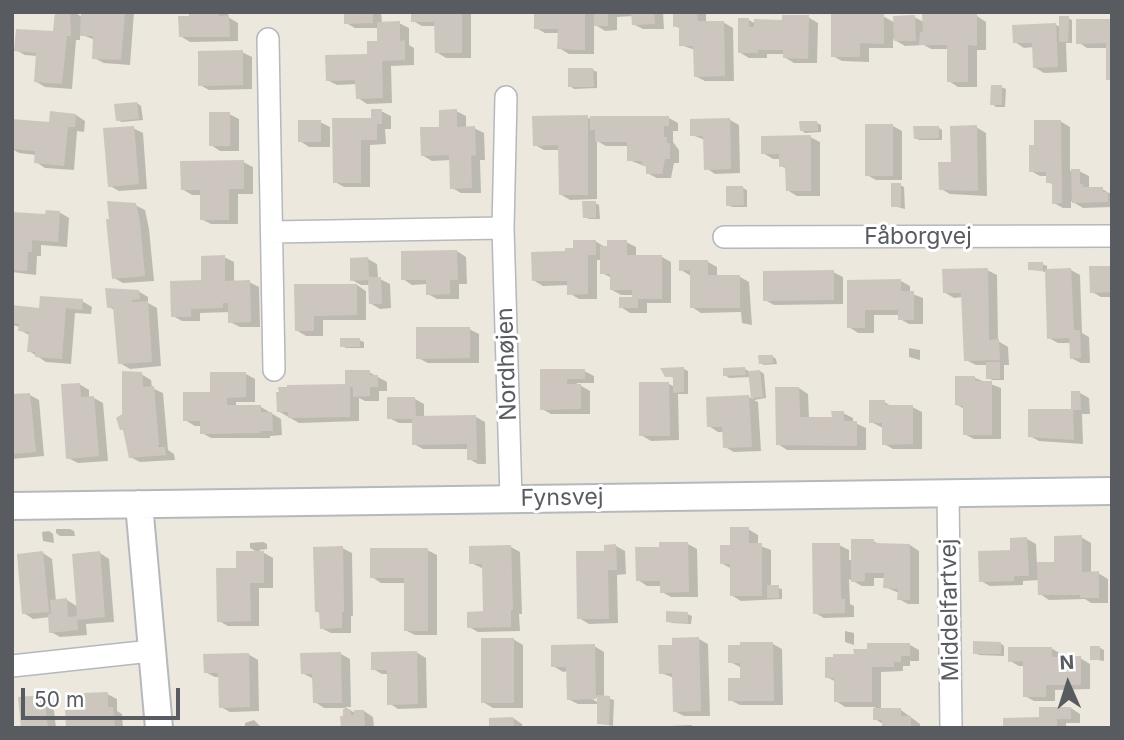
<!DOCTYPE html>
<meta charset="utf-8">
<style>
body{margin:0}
#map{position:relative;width:1124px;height:740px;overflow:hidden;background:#ece8de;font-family:Inter,sans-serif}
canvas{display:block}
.frame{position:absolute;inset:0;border:14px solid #585c61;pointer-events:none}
.north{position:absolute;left:1033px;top:649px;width:70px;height:70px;-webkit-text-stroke:5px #fff;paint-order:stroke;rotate:357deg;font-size:19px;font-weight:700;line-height:28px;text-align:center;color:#585c61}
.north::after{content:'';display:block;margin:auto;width:24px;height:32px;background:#585c61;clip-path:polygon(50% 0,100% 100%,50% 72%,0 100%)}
.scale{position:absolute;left:21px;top:688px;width:159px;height:32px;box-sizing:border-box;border:4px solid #585c61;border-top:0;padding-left:9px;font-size:21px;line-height:24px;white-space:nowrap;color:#585c61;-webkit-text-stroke:5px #fff;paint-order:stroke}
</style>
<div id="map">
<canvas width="1124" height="740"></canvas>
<div class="frame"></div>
<div class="north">N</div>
<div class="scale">50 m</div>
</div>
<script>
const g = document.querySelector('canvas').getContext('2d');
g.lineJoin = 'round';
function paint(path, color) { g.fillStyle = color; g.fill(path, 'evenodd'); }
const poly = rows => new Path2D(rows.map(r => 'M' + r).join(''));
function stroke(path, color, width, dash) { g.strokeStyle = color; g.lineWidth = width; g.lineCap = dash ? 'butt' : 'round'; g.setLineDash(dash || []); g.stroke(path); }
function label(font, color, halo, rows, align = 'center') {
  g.font = font + ' Inter,sans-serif'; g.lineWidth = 6; g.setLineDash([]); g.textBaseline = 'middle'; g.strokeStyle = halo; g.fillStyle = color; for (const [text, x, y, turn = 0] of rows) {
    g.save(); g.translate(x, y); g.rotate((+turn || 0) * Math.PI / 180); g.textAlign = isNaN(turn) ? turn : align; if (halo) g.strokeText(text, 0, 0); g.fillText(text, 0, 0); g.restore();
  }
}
paint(poly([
 [57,12,74,12,82,17,83,12,134,12,130,65,104,63,94,58,95,40,80,34,80,40,76,40,72,89,45,87,35,81,37,56,25,55,16,50,55,33],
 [191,12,228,12,228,17,238,23,238,41,190,42,180,36,191,18],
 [346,12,381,12,382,23,399,23,409,28,409,45,414,48,414,65,391,66,392,103,367,104,358,98,357,84,337,85,327,80,369,55,379,43,379,28,355,28,346,23],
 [413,12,471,12,471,58,446,58,436,52,436,26,422,26,413,21],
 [536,12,663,12,664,29,643,29,633,24,633,16,617,17,617,30,605,31,594,24,594,54,569,54,559,48,559,33,545,33,536,28],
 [675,12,706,12,706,23,723,22,733,28,734,81,705,81,695,76,695,50,681,45,681,29,675,26],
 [883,16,895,23,914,17,924,22,977,16,986,22,986,50,977,50,977,87,958,87,949,81,949,49,931,49,924,45,905,46,893,39,893,48,869,48,869,62,842,61,833,56],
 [808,17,818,23,817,63,794,63,784,57,785,54,767,54,767,58,749,58,739,52,749,20,756,24],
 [1068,18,1072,20,1072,43,1066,43,1067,72,1044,73,1034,67,1034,47,1024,48,1015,42,1056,25,1061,27],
 [1112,21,1112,81,1108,79,1108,48,1087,48,1078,42],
 [242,52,252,57,252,89,209,90,200,85],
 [593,70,597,72,597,88,574,89,570,86],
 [1001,87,1006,89,1005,107,996,107,992,104],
 [137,103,141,106,143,120,122,122,117,120],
 [381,111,391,116,391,129,385,129,386,144,370,145,370,187,344,187,335,182,373,120],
 [456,111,466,116,466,128,474,128,484,133,485,160,480,160,481,193,461,193,452,188,451,160,432,161,422,155],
 [229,114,239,119,239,151,220,151,211,145],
 [76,115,85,121,84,132,77,131,74,170,45,168,36,162,36,155,19,153,12,149,51,124],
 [587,117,592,120,669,118,678,123,678,131,673,131,673,142,679,150,679,163,674,163,671,178,657,178,647,173,647,167,629,160,629,146,606,146,597,141,597,199,570,200,560,194,560,150,544,150,535,145],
 [730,120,739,125,740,173,715,174,706,168,705,140,692,135],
 [1060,121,1070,127,1070,171,1079,171,1089,176,1089,189,1102,189,1111,194,1112,207,1083,208,1071,201,1071,208,1063,208,1054,203,1054,185,1048,182,1048,176,1040,176,1031,171,1036,147],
 [320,122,330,127,330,147,309,147,300,141],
 [817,123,821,125,821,132,805,133,801,130],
 [893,126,902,131,902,180,876,180,867,175],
 [938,127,942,130,942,140,919,140,915,138],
 [976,127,986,133,987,196,950,194,941,189,953,164],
 [133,128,143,133,147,189,119,191,110,186],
 [810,137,820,142,820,196,797,196,787,190,787,169,781,166,781,159,773,159,763,153],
 [243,162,253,167,253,194,238,194,238,224,211,224,201,219,201,195,192,195,182,189],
 [900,185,904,187,905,209,893,206],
 [743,188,747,190,747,207,732,207,728,205],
 [595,203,599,205,600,219,589,219,585,217],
 [135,205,145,210,149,229,154,281,123,283,114,278],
 [59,212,69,218,67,247,41,245,41,256,37,256,36,275,12,272,12,213,47,216],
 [595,241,605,247,626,242,636,247,636,257,662,257,671,262,671,303,647,303,647,313,630,313,621,307,634,299,634,295,621,295,612,290,612,278,602,273,602,260,597,260,597,299,579,299,569,293,569,285,543,286,533,280,567,253],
 [457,251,466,257,467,284,459,284,459,299,437,299,428,294,428,284,412,285,403,279],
 [224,257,234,262,234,282,249,282,259,287,260,327,240,327,230,322,230,312,200,313,200,321,182,321,173,316],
 [368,259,377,264,378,278,390,284,391,308,380,309,370,303,370,285,361,285,352,280],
 [708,262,717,267,717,277,740,277,749,282,752,325,742,323,741,312,701,313,692,307,691,276,681,270],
 [1042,264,1047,266,1047,270,1071,270,1080,275,1082,333,1089,337,1090,363,1081,363,1071,358,1071,343,1058,343,1049,338,1046,272,1030,269],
 [1112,267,1112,297,1101,297,1092,292],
 [987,270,997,275,998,341,1008,347,1009,365,1004,365,1004,380,992,380,988,378,988,365,976,365,966,360,963,297,954,298,944,292],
 [833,272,843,277,843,304,774,305,765,300],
 [849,281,901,281,910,286,910,293,923,298,923,324,909,324,900,319,900,315,874,315,874,333,858,333,849,327],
 [357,285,366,291,366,320,323,320,323,336,306,336,296,330,296,286],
 [138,291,148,297,148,303,157,308,161,366,130,369,120,363,116,311,109,307],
 [82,301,92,307,91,314,75,313,71,364,46,362,37,356,29,351,31,336,20,330,20,327,12,325,12,307,40,310],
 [469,329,479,334,479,363,428,363,418,358],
 [359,340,364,342,364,348,346,348,342,346],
 [909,348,920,350,920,360,909,357],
 [772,356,776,359,777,364,764,365,760,363],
 [684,369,688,371,688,394,678,394,679,440,651,441,641,435,669,384,675,387,675,378,666,376],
 [745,369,750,372,760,371,764,374,766,398,754,400,758,402,761,451,734,452,725,447,724,432,718,432,709,426,749,397,753,399,750,377,729,378,725,375],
 [542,371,584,371,594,376,594,383,576,383,590,391,590,414,551,414,542,409],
 [369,372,387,382,387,391,379,391,379,401,365,401,359,398,359,421,299,423,278,411,347,385],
 [141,374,151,380,152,388,163,393,168,450,174,454,175,460,140,462,130,457,125,431,121,429,124,415],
 [246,374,255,379,255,402,236,402,236,407,261,407,281,419,282,435,270,436,270,438,211,438,202,433,202,426,195,426,185,420,212,394],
 [975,378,1001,388,1001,439,974,439,964,434,964,409,956,404],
 [79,384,89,390,89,398,94,398,103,403,108,461,78,463,68,458],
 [799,388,808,394,809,419,834,419,843,413,853,418,853,422,866,428,866,450,787,450,778,444],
 [1080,393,1089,398,1090,414,1082,414,1083,444,1039,441,1030,436,1072,410],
 [30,395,39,400,44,456,12,459,12,396],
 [415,399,424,404,424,417,476,417,485,422,486,464,478,464,469,459,469,449,423,449,414,444,413,423,399,423,389,418],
 [884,402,893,407,912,407,922,412,922,449,893,449,884,444,883,428,871,422],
 [56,529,70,529,74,531,75,536,60,536,56,533],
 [748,529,758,535,758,545,771,550,771,587,782,589,782,599,741,601,731,595,732,569,721,563,731,547],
 [49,531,53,534,54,543,43,541,42,532],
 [1081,537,1091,543,1091,573,1098,573,1108,579,1108,603,1091,603,1085,599,1049,600,1040,594,1039,580,1023,581,1023,585,990,586,981,581,1027,539,1036,544,1037,564,1056,563],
 [873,541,881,545,910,545,919,551,919,604,908,604,899,599,899,593,885,587,885,578,874,578,874,586,862,586,849,579,850,604,854,606,854,617,824,618,815,613,839,545,849,550,849,560,852,560],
 [263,542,267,544,267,549,259,550,273,558,273,588,259,588,259,626,228,626,219,621,238,569,259,553,250,548,250,543],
 [688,544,697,549,698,597,671,597,662,592,662,586,647,586,638,580,661,549],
 [616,546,625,551,626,574,617,575,618,623,589,624,579,618,606,553],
 [511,547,520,552,522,614,519,614,520,631,478,632,469,627,485,613,484,569,471,563],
 [342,548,352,553,353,616,351,616,351,633,331,633,321,628,321,614,316,611],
 [427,550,437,555,437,635,415,635,405,630,405,583,381,583,372,577],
 [43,553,52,559,56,601,67,600,78,607,100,553,109,559,114,622,86,624,87,635,60,637,51,632,50,617,33,619,24,613],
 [687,614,692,616,691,624,672,623,668,621],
 [845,631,854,633,854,645,845,642],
 [513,639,523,645,523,708,493,708,483,702],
 [699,639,708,644,710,716,684,716,674,711,674,678,661,673,674,647],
 [1000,643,1004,646,1004,656,979,655,975,653],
 [742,644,773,644,782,649,783,705,740,705,730,700,742,680,742,668,730,662],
 [910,645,919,650,919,661,910,661,910,666,903,666,903,671,881,672,881,710,901,710,920,724,920,728,883,728,883,724,875,719,875,707,845,707,836,701,836,682,827,677,855,656],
 [594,646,604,652,604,697,614,700,613,726,599,723,599,704,578,704,568,699,568,671,563,672,553,666],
 [589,693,599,699,599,703,587,696],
 [1051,648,1061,654,1061,658,1080,658,1090,664,1090,689,1055,690,1055,701,1034,701,1025,696,1025,666,1019,666,1010,661],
 [1100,648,1104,650,1104,661,1092,659],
 [416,652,426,658,427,708,398,709,389,703,389,674,382,674,373,669],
 [248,654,258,660,259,711,230,712,221,707,220,677,215,677,205,672],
 [341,654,350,659,351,707,345,707,355,713,364,711,373,717,374,728,343,728,345,708,324,708,315,702,314,679,302,673],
 [107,694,117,699,117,711,122,714,123,728,67,728],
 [44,696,53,702,56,728,23,728],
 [1071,708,1080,714,1080,723,1066,723,1066,728,1005,728,1041,719],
 [513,718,522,724,522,728,491,728],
 [254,720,262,728,245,728,245,723],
 [691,725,695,728,670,728,670,726]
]), '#0003');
paint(poly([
 [55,12,70,12,71,36,67,36,62,84,34,82,36,53,14,51,16,29,53,31],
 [81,12,125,12,121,60,92,59,93,36,80,36],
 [189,12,219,12,219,16,229,15,230,37,179,37,178,16,189,16],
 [344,12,373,12,373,23,344,24],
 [411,12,462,12,462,53,435,53,434,22,411,22],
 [534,12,585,12,585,50,557,49,558,29,534,29],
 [594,12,608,12,608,26,594,26],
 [631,12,654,12,655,24,632,25],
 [673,12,697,12,698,21,724,21,725,76,694,77,693,46,679,46,679,26,673,27],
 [831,14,884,14,884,44,860,43,860,57,831,57],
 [922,14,977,14,977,46,968,45,968,82,947,82,947,45,919,45,920,32,923,32],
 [782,15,809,15,808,59,783,58,783,50,758,50,758,53,738,53,738,18,749,18,749,27,754,27,754,19,782,20],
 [915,15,916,41,894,41,893,16],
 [1059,16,1069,16,1068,42,1059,42],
 [1076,19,1112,19,1112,80,1106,80,1106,43,1076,44],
 [400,21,400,41,405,40,405,60,382,61,383,98,356,99,355,80,326,81,325,55,367,54,367,41,377,41,377,22],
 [1056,23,1058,67,1033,68,1032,43,1013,43,1012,25],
 [243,50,243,85,198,86,198,51],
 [568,68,593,68,594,87,568,87],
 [991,85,1002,85,1002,105,990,105],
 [137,102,139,119,116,121,114,104],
 [371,109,382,109,382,124,377,124,377,140,361,140,361,183,333,183,332,118,371,118],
 [457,109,457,127,475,126,476,155,471,156,472,188,450,189,449,155,421,156,420,127,439,127,439,110],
 [50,111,76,114,75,127,68,127,64,166,34,163,35,151,12,149,12,119,49,122],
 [209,112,230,112,230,146,209,146],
 [588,115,588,195,559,195,558,145,533,146,532,116],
 [590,116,669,116,669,126,664,126,664,137,667,137,667,143,670,143,670,159,665,159,662,174,646,174,646,166,642,166,642,161,627,161,627,142,595,142,595,130,590,130],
 [730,118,731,169,704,170,703,136,690,136,690,119],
 [298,120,321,120,321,142,298,142],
 [1034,120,1061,120,1062,203,1052,204,1052,183,1046,183,1046,172,1029,172,1029,145,1034,145],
 [799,121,817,121,818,131,800,131],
 [865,124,893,124,893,176,865,176],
 [977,125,978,191,939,190,938,162,951,162,950,126],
 [134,126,139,184,108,187,103,128],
 [913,126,939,126,939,138,914,139],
 [811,135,811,191,786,191,785,166,779,167,779,154,761,154,761,136],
 [244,160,244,189,229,189,229,220,200,220,200,190,181,190,180,161],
 [1071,169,1080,169,1080,184,1083,184,1083,187,1103,187,1103,192,1108,192,1108,202,1072,203],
 [891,183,901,183,901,207,891,207],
 [726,186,743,186,744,205,726,206],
 [107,201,136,203,140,222,145,276,112,279,106,219,109,219],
 [582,201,596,201,596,218,583,218],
 [46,210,60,211,58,242,32,240,32,252,28,252,27,271,12,270,12,212,45,214],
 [573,240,596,240,596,255,588,255,588,294,567,295,567,281,532,281,531,252,565,251,565,248,573,248],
 [607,240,627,240,627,255,662,255,662,299,638,299,638,308,619,308,619,297,632,297,632,290,610,290,610,274,600,274,600,246,607,246],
 [457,250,458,280,450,280,450,294,426,295,426,280,401,280,401,251],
 [225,255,225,281,250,280,251,322,228,323,228,303,223,303,223,308,191,309,191,317,171,317,170,281,201,280,201,256],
 [368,257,369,277,381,277,382,304,369,304,368,280,350,281,350,258],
 [679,260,708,260,708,275,740,275,740,308,690,308,690,270,679,271],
 [1028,262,1043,262,1043,271,1028,270],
 [1089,266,1112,266,1112,292,1090,293],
 [988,268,989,340,999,339,1000,360,964,361,961,293,943,293,942,269],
 [1071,268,1074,330,1080,330,1081,358,1070,359,1069,338,1047,339,1045,269],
 [834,270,834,300,763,301,763,271],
 [901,279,901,291,914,291,914,320,898,320,898,310,865,310,865,328,847,328,847,280],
 [294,284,357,284,357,315,314,316,314,331,295,331],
 [105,288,139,290,140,299,132,300,132,302,148,301,152,362,118,364,113,307,107,308],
 [40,296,83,299,82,310,66,308,62,359,35,357,35,352,27,352,29,332,18,331,19,324,12,323,12,305,39,308],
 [416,327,470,327,470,358,416,359],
 [340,338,360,338,360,347,340,347],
 [758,355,773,355,773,363,759,364],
 [986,362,1000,362,1000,379,986,379],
 [684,367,684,392,673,393,673,377,665,377,660,368],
 [745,367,746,375,723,376,723,368],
 [540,369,585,369,585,379,567,379,567,384,581,384,581,409,540,410],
 [345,370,370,370,370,375,378,375,378,387,370,387,370,396,353,397,353,387,350,387,350,417,288,418,288,412,277,412,276,392,279,392,278,387,287,387,287,385,345,384],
 [760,370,763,397,751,398,748,371],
 [122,371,142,372,143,387,154,386,159,445,157,447,165,447,166,455,129,458,123,430,120,430,116,418,122,414],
 [210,372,246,372,246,397,227,398,227,405,261,405,261,412,272,412,273,431,261,431,261,433,200,434,200,421,183,421,183,392,210,392],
 [955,376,975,376,975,381,992,381,992,435,963,435,963,406,955,405],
 [639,382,669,382,670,436,639,436],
 [80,383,81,397,94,396,99,456,66,459,61,384],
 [775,387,799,387,800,417,832,417,831,411,844,411,844,421,857,421,857,446,776,445],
 [1071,391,1080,391,1081,410,1073,410,1074,440,1028,437,1028,409,1071,409],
 [30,393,36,452,12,454,12,394],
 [749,395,752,447,723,448,722,427,707,427,706,397],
 [387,397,415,397,416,416,476,415,477,460,467,460,467,444,412,445,412,419,387,419],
 [869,400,885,400,885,405,913,405,913,444,882,445,882,423,869,423],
 [730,527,749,527,749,543,762,543,762,596,730,596,730,564,720,564,720,545,730,545],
 [1082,535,1082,572,1099,571,1099,598,1080,598,1080,595,1038,595,1037,562,1054,562,1054,536],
 [1027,537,1029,576,1014,576,1014,581,979,582,978,551,1010,550,1010,538],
 [851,539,874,539,874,543,910,544,910,600,897,600,898,589,883,588,884,573,865,573,865,581,851,582],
 [659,542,688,542,689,592,660,593,660,581,636,581,635,547,659,547],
 [812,543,840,543,841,599,845,599,845,613,813,614],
 [616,544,617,570,608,570,609,619,577,619,576,551,604,551,604,545],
 [511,545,513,610,511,610,511,627,467,628,467,612,483,611,482,564,469,564,469,546],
 [343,546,344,612,342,612,342,628,320,629,319,612,315,612,313,547],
 [370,548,428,548,428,631,404,631,404,578,370,578],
 [43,551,49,612,22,614,17,554],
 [100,551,105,617,77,620,78,630,49,633,48,614,51,614,50,600,67,598,68,617,77,616,72,554],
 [236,551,264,551,264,583,250,583,251,621,217,622,216,568,236,568],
 [767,585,779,585,779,598,767,598],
 [666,611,688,612,688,623,666,622],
 [699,637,701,711,673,712,672,673,659,674,658,645,672,645,672,638],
 [481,638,514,638,514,703,481,703],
 [973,641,1001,642,1001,654,973,654],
 [740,642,773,642,774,701,728,701,728,678,740,678,740,663,728,663,728,645,740,645],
 [867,643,910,643,910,656,901,656,901,662,894,662,894,667,872,667,872,702,834,702,834,678,825,678,825,657,833,657,833,654,854,654,853,649,867,649],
 [595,644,596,699,567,700,566,667,551,667,551,645],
 [1090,646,1100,646,1100,660,1090,660],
 [1008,647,1052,647,1052,657,1081,656,1081,685,1046,685,1046,697,1023,697,1023,661,1008,662],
 [417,651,418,704,387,705,387,670,371,670,371,652],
 [341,652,342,703,313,703,312,674,301,674,300,653],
 [249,653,250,707,219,708,218,673,204,673,203,654],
 [108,692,108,707,113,707,115,728,66,728,65,710,85,709,84,693],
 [44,695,48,728,21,728,18,697],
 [597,695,610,696,609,725,597,724],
 [1039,707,1071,707,1071,719,1057,719,1057,728,1003,728,1003,718,1039,717],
 [873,708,901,708,901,716,911,716,911,728,882,728,882,720,873,720],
 [343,709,350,709,351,715,354,715,354,710,364,710,365,728,341,728,340,716,343,716],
 [513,717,514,728,489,728,489,718]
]), '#ccc6bf');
const minor = poly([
 [268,39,274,370],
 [506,97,503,228,511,499],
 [272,232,503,228],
 [724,237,1112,236],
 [948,493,951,728],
 [12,666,151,651]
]);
const tertiary = poly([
 [139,504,159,728],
 [12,506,1112,491]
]);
stroke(minor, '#b5b8bd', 24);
stroke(tertiary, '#b5b8bd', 30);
stroke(minor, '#fff', 21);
stroke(tertiary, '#fff', 26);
label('23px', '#585c61', '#fff', [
 ["Fåborgvej",918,237],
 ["Nordhøjen",507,364,-92],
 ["Fynsvej",562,498,-1],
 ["Middelfartvej",950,610,-91]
]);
</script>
